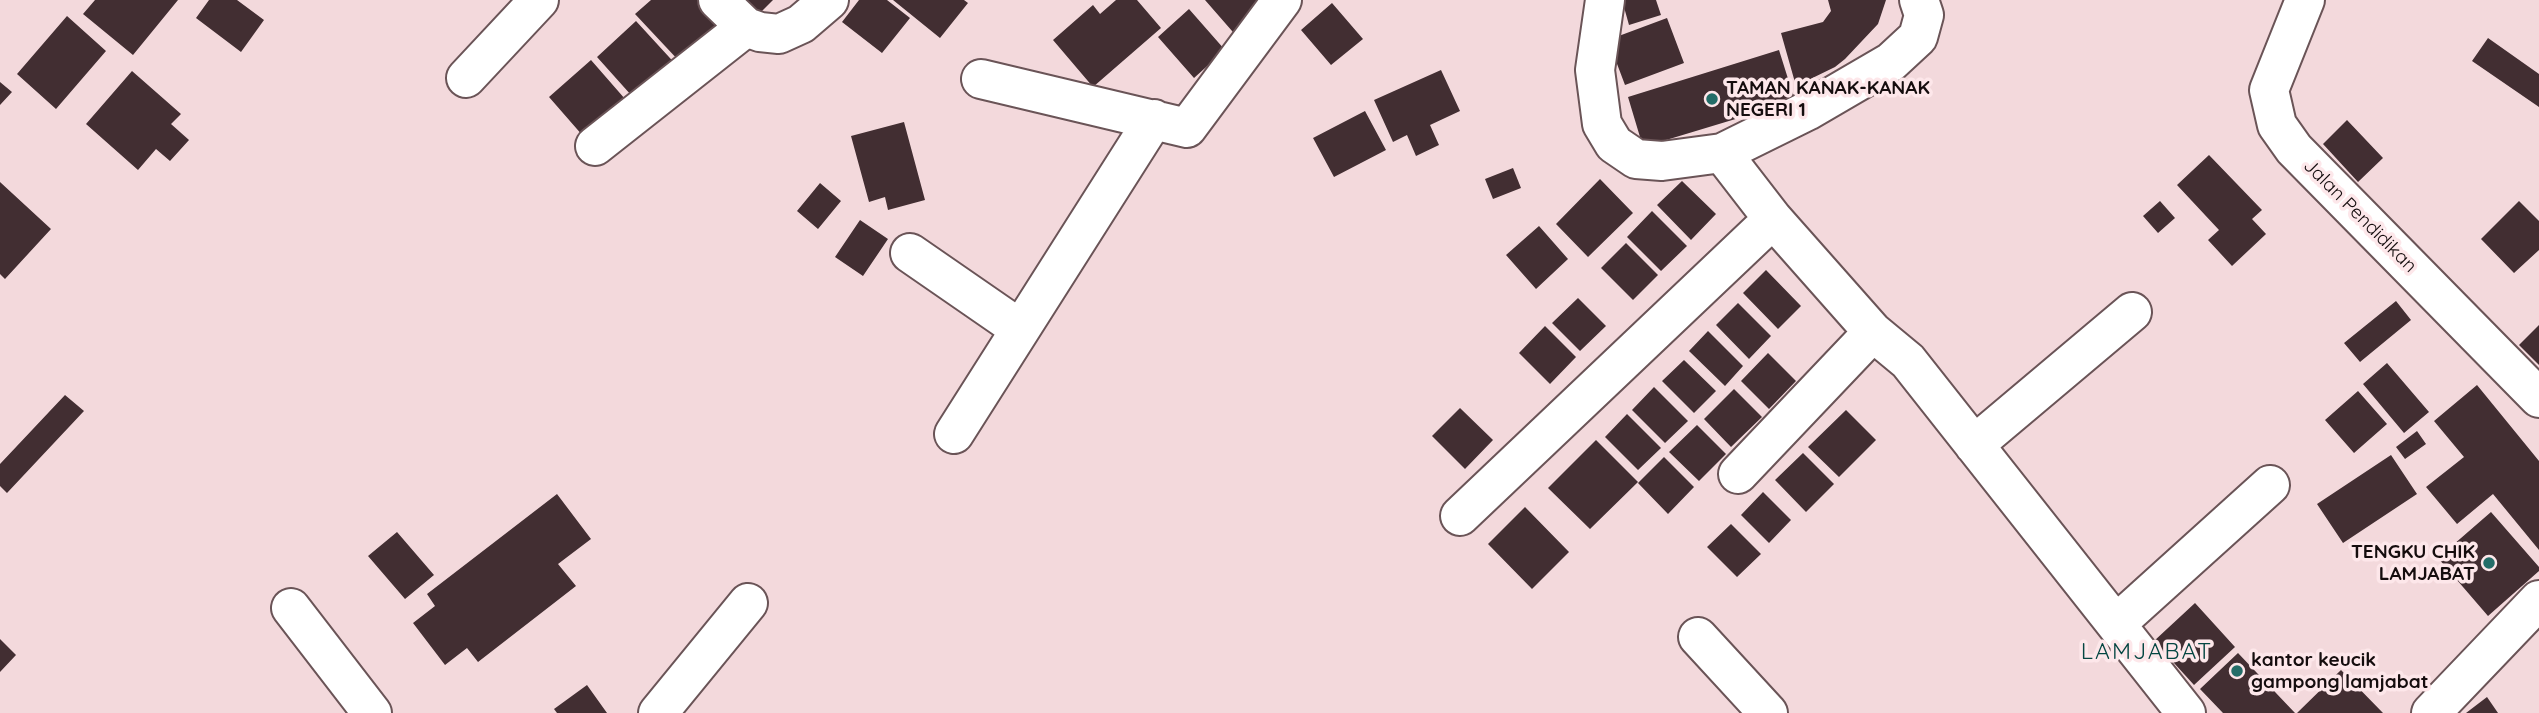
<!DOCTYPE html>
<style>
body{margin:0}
canvas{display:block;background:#f3d9dc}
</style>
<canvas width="2539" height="713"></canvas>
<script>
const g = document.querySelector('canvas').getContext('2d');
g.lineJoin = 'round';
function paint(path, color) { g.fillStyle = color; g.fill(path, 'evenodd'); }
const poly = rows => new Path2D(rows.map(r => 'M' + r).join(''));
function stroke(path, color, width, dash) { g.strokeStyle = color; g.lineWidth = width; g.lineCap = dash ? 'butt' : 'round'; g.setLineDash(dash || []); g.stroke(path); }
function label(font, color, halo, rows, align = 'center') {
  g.font = font + ' Quicksand,sans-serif'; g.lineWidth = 7; g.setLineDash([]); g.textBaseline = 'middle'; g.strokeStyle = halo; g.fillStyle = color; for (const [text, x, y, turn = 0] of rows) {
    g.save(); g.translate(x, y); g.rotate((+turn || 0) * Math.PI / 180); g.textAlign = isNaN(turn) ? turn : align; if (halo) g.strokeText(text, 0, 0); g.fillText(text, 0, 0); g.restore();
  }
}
paint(poly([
 [95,0,178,0,133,55,83,14],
 [209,0,237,0,264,20,241,52,196,18],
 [651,0,702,0,723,23,680,62,635,14],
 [736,0,773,0,754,19],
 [859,0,887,0,910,18,882,53,842,22],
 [893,0,964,0,968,3,940,38],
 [1116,0,1137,0,1161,28,1093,87,1053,40,1093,5,1100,14],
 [1205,0,1257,0,1255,2,1267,16,1239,39],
 [1622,0,1656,0,1661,15,1629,25],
 [1828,0,1886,0,1878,24,1845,59,1835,67,1796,86,1781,33,1823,22,1831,11],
 [1332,3,1363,39,1331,65,1301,30],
 [1189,9,1225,50,1194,78,1158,37],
 [67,16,106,51,56,109,17,74],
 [1667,18,1684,63,1625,85,1608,40],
 [636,21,680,69,640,105,597,57],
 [2488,38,2539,74,2539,107,2472,61],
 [1779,50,1795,101,1643,147,1628,97],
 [591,60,632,107,590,144,549,97],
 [1441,70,1460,111,1430,125,1439,145,1416,156,1407,135,1393,142,1374,100],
 [132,71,181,114,171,124,189,140,170,161,156,149,138,170,86,124],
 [0,82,12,92,0,105],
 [1365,111,1386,150,1334,177,1313,138],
 [2347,120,2383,158,2358,182,2323,144],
 [904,122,925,200,888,210,885,197,869,202,851,136],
 [2209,155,2262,210,2252,219,2266,234,2232,266,2208,240,2219,230,2177,185],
 [1513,168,1521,188,1493,199,1485,179],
 [1600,179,1633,213,1588,257,1556,224],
 [1682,181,1716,214,1691,240,1657,205],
 [0,182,51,229,5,279,0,274],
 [820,183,841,201,818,229,797,211],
 [2160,201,2175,218,2158,233,2143,216],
 [2519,201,2539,221,2539,250,2514,273,2481,239],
 [1652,211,1687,246,1661,271,1627,237],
 [860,220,888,239,863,276,835,257],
 [1539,226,1568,259,1536,289,1506,255],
 [1626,243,1658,275,1633,300,1601,268],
 [1766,270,1801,306,1778,329,1743,293],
 [1578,298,1606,326,1580,351,1552,323],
 [2396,301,2411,320,2360,362,2344,343],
 [1738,303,1771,336,1749,359,1716,325],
 [2539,325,2539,365,2519,345],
 [1545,326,1576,357,1550,384,1519,353],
 [1708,331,1743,366,1725,386,1689,351],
 [1768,353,1796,381,1769,409,1741,381],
 [1684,360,1716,391,1694,413,1662,381],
 [2387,363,2429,412,2404,433,2363,384],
 [2477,385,2539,461,2539,550,2493,494,2457,524,2426,487,2464,457,2434,421],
 [1654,387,1688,421,1665,443,1632,410],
 [1734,389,1762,417,1731,447,1704,419],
 [2358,391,2387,424,2354,453,2325,420],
 [65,395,84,411,7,493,0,486,0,464],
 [1460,408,1493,440,1465,469,1432,436],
 [1846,410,1876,440,1839,477,1808,447],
 [1627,414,1661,448,1638,470,1605,437],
 [1697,425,1726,454,1699,481,1669,452],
 [2417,431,2426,444,2405,459,2396,447],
 [1596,440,1638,482,1590,529,1548,488],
 [1803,453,1834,484,1806,512,1775,480],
 [2391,455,2417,494,2343,543,2317,504],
 [1664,457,1694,487,1668,514,1638,483],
 [1763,492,1791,520,1769,543,1741,515],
 [557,494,591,539,558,564,576,586,478,662,467,648,445,665,413,623,435,606,427,594],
 [1525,507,1569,552,1532,589,1488,544],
 [2491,512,2539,567,2539,571,2488,616,2438,558],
 [1731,524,1761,554,1737,577,1707,547],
 [397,532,434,575,405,599,368,556],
 [2195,603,2235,647,2194,685,2154,641],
 [0,639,16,655,0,672],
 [2238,653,2295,713,2223,713,2200,689],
 [2341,670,2383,713,2297,713],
 [587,685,607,713,557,713,554,709],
 [2487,697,2498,713,2466,713]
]), '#422e32');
const minor = poly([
 [718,0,746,27,760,32,779,34,801,24,829,0],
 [1605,0,1595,70,1602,124,1614,144,1636,159,1662,161,1722,153],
 [1919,0,1924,15,1918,37,1891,62,1807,111,1722,153,1773,219,1873,332,1908,361,2186,713],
 [2305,0,2269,90,2277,125,2294,149,2539,398],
 [466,78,539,0],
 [981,79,1187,128,1282,0],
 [595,146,746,27],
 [910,253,1020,329],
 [954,434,1154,119],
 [1974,445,2132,312],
 [1738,474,1873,332],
 [1460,516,1773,219],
 [291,608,372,713],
 [2116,624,2270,485],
 [1698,637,1768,713],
 [658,713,748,603],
 [2431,713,2539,600]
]);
stroke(minor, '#6a5457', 42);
stroke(minor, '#fff', 38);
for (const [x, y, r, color] of [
 [1712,99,7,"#236d68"],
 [2489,563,7,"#236d68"],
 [2237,671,7,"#236d68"]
]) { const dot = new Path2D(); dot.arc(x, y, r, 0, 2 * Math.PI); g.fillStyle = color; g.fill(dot); stroke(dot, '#fde7ea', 2.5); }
label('bold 19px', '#150d0e', '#fde7ea', [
 ["TAMAN KANAK-KANAK",1726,88],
 ["NEGERI 1",1726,110],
 ["TENGKU CHIK",2475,552,"right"],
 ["LAMJABAT",2475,574,"right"],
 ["kantor keucik",2251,660],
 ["gampong lamjabat",2251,682]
], 'left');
label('19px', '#150d0e', '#fde7ea', [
 ["Jalan Pendidikan",2360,216,45]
]);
g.letterSpacing = '2px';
label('23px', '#044642', '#fde7ea', [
 ["LAMJABAT",2147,652]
]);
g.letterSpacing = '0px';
</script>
